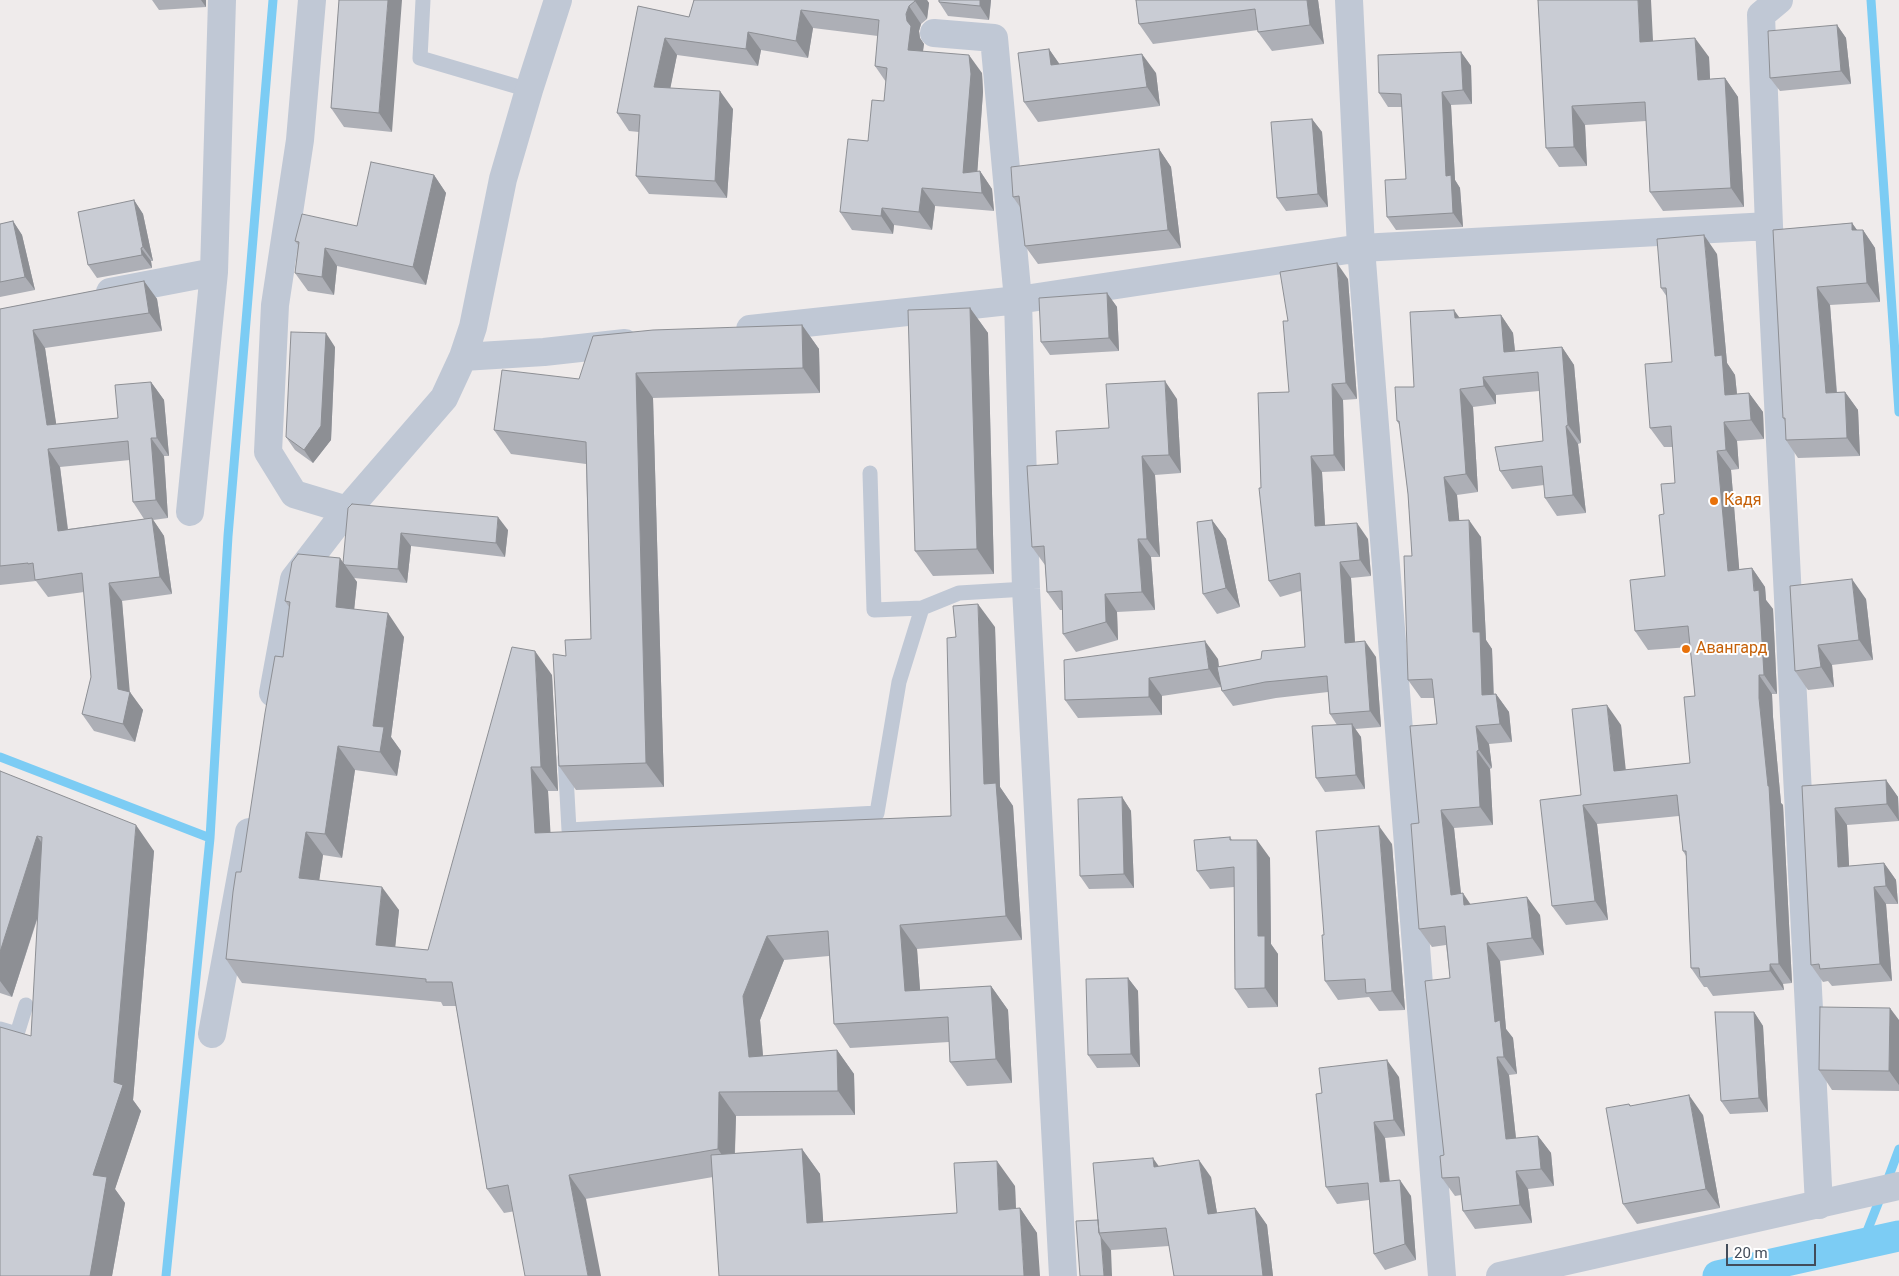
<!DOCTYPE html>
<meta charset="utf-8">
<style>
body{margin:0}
#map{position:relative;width:1899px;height:1276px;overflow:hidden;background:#efebeb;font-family:Roboto,sans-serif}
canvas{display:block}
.scale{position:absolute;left:1726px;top:1244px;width:90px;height:22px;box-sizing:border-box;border:2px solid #424c5a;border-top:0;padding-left:6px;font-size:15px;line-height:18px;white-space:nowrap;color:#424c5a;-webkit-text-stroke:4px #fff;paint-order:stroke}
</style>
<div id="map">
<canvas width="1899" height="1276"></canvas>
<div class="scale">20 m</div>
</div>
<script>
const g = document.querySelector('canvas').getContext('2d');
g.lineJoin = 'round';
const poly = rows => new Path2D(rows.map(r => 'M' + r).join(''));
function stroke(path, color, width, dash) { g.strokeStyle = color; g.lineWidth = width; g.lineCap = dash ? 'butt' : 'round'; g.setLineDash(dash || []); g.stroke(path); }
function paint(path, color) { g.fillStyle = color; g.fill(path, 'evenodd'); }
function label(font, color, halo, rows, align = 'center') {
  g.font = font + ' Roboto,sans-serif'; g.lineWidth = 4; g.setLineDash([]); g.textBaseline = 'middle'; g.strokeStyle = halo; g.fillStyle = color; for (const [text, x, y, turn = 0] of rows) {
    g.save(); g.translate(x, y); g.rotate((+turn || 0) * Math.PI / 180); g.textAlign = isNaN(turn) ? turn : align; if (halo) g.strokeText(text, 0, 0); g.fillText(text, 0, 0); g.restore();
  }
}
stroke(poly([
 [1871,0,1899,412],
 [0,757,210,838],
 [1886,1184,1899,1149],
 [1862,1244,1881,1196],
 [166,1276,210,838,228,536,273,0]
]), '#7cccf4', 9);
stroke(poly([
 [1718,1276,1899,1236]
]), '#7cccf4', 31);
stroke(poly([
 [423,0,420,58,529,90],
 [870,473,874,610,922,608],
 [565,757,569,830,877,813,899,682,922,608,959,593,1026,589],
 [0,1029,17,1034,26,1005]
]), '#c0c8d5', 15);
stroke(poly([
 [312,0,300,140,275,305,268,452,294,494,347,510],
 [1349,0,1361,248,1442,1276],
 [1779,0,1761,15,1769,226,1819,1205],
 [934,33,994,38,1018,300,1026,589,1063,1276],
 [110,292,214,272],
 [750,329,1018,300,1361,248,1769,226],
 [463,357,544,352,625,343],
 [190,512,214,272,222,0],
 [273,693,294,579,347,510,444,398,463,357,473,327,503,179,529,90,558,0],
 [212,1034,249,832],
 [1500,1276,1899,1186]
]), '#c0c8d5', 28);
paint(poly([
 [152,0,206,0,206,7,159,10],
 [339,0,392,132,344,127,331,108],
 [694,0,927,0,929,3,927,19,921,24,919,31,920,38,924,44,923,52,982,73,983,92,977,172,980,171,992,189,994,211,935,206,932,230,894,225,893,234,852,230,840,212,884,101,886,82,875,66,878,36,813,28,808,58,761,50,758,66,677,55,670,88,733,109,727,198,649,194,636,176,639,132,629,131,617,113,638,6,689,17],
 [991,0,989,20,948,16,939,2],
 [1136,0,1318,0,1324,44,1272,51,1258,32,1258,30,1153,44,1139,24],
 [1538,0,1653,41,1709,57,1710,79,1725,78,1738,97,1744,207,1663,211,1650,192,1646,121,1585,125,1587,166,1559,167,1546,148],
 [1837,25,1846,38,1851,84,1780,91,1770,78],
 [1049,49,1059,64,1156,73,1160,106,1038,122,1024,102],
 [1461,52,1471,66,1472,104,1451,105,1455,180,1460,188,1463,227,1396,230,1387,217,1406,179,1402,107,1388,107,1379,93],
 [1312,119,1322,132,1328,207,1286,211,1277,198],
 [1159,149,1171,167,1181,248,1038,264,1025,246,1020,207,1013,197],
 [434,175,446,193,426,285,337,266,334,295,308,291,295,273,298,245,295,241,357,226],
 [134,200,143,214,153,261,151,261,152,268,97,278,88,265],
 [13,221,22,235,35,290,0,297,0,224],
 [1852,223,1857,230,1863,230,1875,248,1880,302,1830,305,1837,392,1845,392,1858,410,1860,456,1798,458,1786,440,1785,421,1783,418,1773,230],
 [1717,254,1727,363,1735,375,1737,394,1749,393,1763,412,1764,439,1737,441,1739,469,1731,470,1739,569,1752,568,1765,587,1766,600,1773,609,1777,694,1772,694,1773,717,1781,803,1783,805,1792,983,1783,984,1784,990,1713,996,1707,987,1704,987,1691,968,1686,856,1683,851,1679,816,1597,824,1608,920,1566,925,1552,906,1581,795,1621,725,1625,770,1690,763,1695,696,1690,647,1648,650,1635,631,1665,576,1664,514,1675,483,1673,447,1664,447,1650,428,1672,362,1667,297,1661,288],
 [1348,279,1357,399,1343,400,1345,471,1322,472,1325,526,1368,539,1371,576,1351,578,1355,642,1376,657,1381,727,1355,729,1361,737,1365,789,1325,792,1316,778,1337,725,1330,714,1328,692,1276,698,1233,706,1222,691,1221,687,1162,696,1162,715,1078,718,1065,700,1218,659,1219,667,1261,659,1305,647,1301,591,1280,597,1269,581,1261,488,1289,392,1288,321],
 [144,281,157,299,162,331,45,348,56,424,118,418,151,382,164,400,169,456,164,456,168,518,153,520,164,536,172,594,122,601,129,692,143,710,135,742,94,731,82,714,91,677,84,592,48,597,36,581,0,585,0,309],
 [130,460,133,502,144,519,68,529,60,467],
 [1107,293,1117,307,1119,351,1050,355,1041,342],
 [970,308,988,333,994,574,933,576,915,551],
 [1501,315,1513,333,1515,351,1562,347,1574,365,1581,443,1578,444,1586,513,1557,516,1545,498,1544,485,1512,489,1500,471,1543,441,1539,391,1496,395,1496,404,1473,407,1478,492,1457,495,1459,520,1481,537,1486,640,1492,649,1494,694,1496,694,1509,712,1512,742,1489,744,1492,768,1490,769,1493,825,1454,828,1461,893,1470,904,1540,915,1544,955,1500,961,1506,1029,1513,1038,1517,1074,1509,1075,1516,1138,1538,1136,1551,1153,1554,1186,1528,1189,1532,1223,1475,1229,1463,1211,1461,1195,1455,1196,1442,1178,1444,1155,1450,978,1446,945,1432,947,1419,929,1419,823,1437,724,1434,698,1421,698,1408,680,1412,556,1408,494,1400,426,1397,421,1460,318],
 [802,325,819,349,820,393,653,398,664,787,576,790,559,766,566,656,591,639,586,464,511,454,494,430,579,379],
 [335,347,331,440,313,463,295,450,286,437],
 [1177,399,1181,473,1155,475,1160,557,1151,557,1155,610,1117,612,1118,640,1076,652,1063,634,1063,610,1060,610,1047,592,1045,565,1032,547,1058,464,1109,428],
 [352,504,508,530,505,557,411,546,407,583,354,578,357,582,354,609,404,637,391,737,401,751,397,776,355,770,342,858,323,855,319,880,399,910,395,947,428,950,552,675,558,791,548,791,550,833,951,816,956,637,995,627,1000,787,1013,806,1022,940,917,949,920,990,991,986,1008,1010,1012,1083,967,1086,950,1062,949,1042,850,1048,834,1024,829,956,784,960,760,1020,763,1056,837,1050,854,1074,855,1115,736,1116,735,1153,802,1149,820,1174,823,1222,957,1213,1015,1186,1016,1209,1020,1208,1037,1233,719,1276,713,1177,504,1213,487,1189,456,1006,443,1006,441,1002,242,983,226,959,283,657,289,607,285,601,343,563],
 [1212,520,1226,539,1240,607,1217,614,1203,594],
 [1790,586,1866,599,1873,660,1832,665,1834,687,1808,690,1795,671],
 [0,771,154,851,133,1100,141,1111,115,1189,125,1203,112,1276,0,1276,31,1036,38,917,12,997,0,993],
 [1886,780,1898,797,1899,821,1847,825,1849,866,1884,863,1896,880,1898,904,1886,904,1892,981,1832,986,1828,981,1823,982,1811,965,1802,786],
 [1122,797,1131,811,1134,888,1089,889,1080,876],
 [1230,837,1232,840,1270,858,1271,944,1278,954,1278,1007,1248,1008,1235,989,1234,887,1210,889,1197,871],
 [1392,844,1405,1010,1379,1011,1369,997,1338,1000,1325,981,1324,935],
 [1128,978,1138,991,1140,1067,1097,1068,1088,1055],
 [1754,1012,1763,1026,1768,1112,1730,1114,1721,1101],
 [1899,1020,1899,1091,1832,1090,1819,1070],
 [1399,1077,1405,1136,1385,1138,1390,1181,1411,1196,1416,1260,1385,1270,1374,1254,1369,1200,1337,1204,1326,1187,1322,1093],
 [1629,1104,1631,1106,1703,1115,1720,1208,1637,1224,1623,1204],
 [1159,1166,1211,1177,1217,1213,1255,1208,1267,1225,1273,1276,1174,1276,1169,1246,1111,1250,1076,1221,1098,1220]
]), '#adafb6');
paint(poly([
 [201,0,206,0,206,7],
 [388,0,402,0,392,132,379,113],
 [915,0,927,0,929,3,927,19,915,1],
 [980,0,991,0,989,20,980,6],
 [1307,0,1318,0,1324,44,1310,25],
 [1638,0,1651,0,1654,61,1640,42],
 [909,6,921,24,919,31,920,38,924,44,920,68,908,50,907,21,906,14],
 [801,10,813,28,808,58,796,41],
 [1837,25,1846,38,1851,84,1841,71],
 [748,32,761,50,758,66,746,49],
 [665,38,677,55,667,105,654,87],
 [1695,38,1709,57,1711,99,1698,80],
 [1049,49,1063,69,1051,65],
 [1461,52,1471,66,1472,104,1463,90],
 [1142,54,1156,73,1160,106,1147,87],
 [969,55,982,73,983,92,976,191,963,173],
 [1725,78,1738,97,1744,207,1731,188],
 [720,91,733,109,727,198,715,181],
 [1442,92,1451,105,1455,180,1460,188,1463,227,1453,213,1446,176],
 [1572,106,1585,125,1587,166,1574,147],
 [1312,119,1322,132,1328,207,1318,194],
 [1159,149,1171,167,1181,248,1168,230],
 [980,171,992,189,994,211,982,193],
 [434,175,446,193,426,285,413,267],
 [922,188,935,206,932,230,919,212],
 [134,200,143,214,153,261,143,247],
 [882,208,894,225,893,234,881,216],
 [13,221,22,235,35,290,25,277],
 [1852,223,1864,240,1863,230,1875,248,1880,302,1867,283,1852,230],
 [1704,235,1717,254,1727,363,1735,375,1739,414,1725,395,1715,356],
 [141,248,151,261,152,268,142,255],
 [325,248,337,266,334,295,322,277],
 [1337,263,1348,279,1357,399,1346,383],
 [144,281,157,299,162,331,149,313],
 [1817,287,1830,305,1838,411,1826,393],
 [1107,293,1117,307,1119,351,1109,338],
 [970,308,988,333,994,574,977,549],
 [1454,310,1467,328,1455,318],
 [1501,315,1513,333,1517,370,1504,352],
 [802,325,819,349,820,393,803,368],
 [33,330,45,348,59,443,47,425],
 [326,333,335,347,331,440,313,463,304,450],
 [1562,347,1574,365,1581,443,1568,425],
 [636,373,653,398,664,787,646,763],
 [1483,377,1496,395,1496,404,1484,386],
 [1165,381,1177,399,1181,473,1169,455],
 [151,382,164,400,169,456,157,438],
 [1332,384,1343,400,1345,471,1334,455],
 [1460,389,1473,407,1478,492,1466,474],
 [1845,392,1858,410,1860,456,1847,438],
 [1749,393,1763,412,1764,439,1751,420],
 [1724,422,1737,441,1739,469,1726,450],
 [1566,426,1578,444,1586,513,1573,495],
 [151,438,164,456,168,518,156,500],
 [48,449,60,467,70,548,58,531],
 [1717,451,1731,470,1741,590,1728,571],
 [1142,456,1155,475,1160,557,1147,539],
 [1311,456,1322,472,1326,542,1315,526],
 [1444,477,1457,495,1461,539,1449,521],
 [498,517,508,530,505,557,496,543],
 [152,518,164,536,172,594,160,577],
 [1212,520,1226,539,1240,607,1226,588],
 [1469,520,1481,537,1486,640,1492,649,1494,713,1482,695,1473,632],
 [1357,523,1368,539,1371,576,1360,560],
 [401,533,411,546,407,583,398,569],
 [1138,539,1151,557,1155,610,1142,592],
 [340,558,357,582,352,631,336,607],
 [1340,562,1351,578,1356,659,1345,643],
 [1752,568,1765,587,1766,600,1773,609,1777,694,1764,675],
 [1852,579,1866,599,1873,660,1859,640],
 [109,583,122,601,130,694,130,692,143,710,135,742,123,724,118,689],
 [1105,594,1117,612,1118,640,1106,622],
 [978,604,995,627,1000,787,1013,806,1022,940,1006,916,984,784],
 [388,613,404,637,391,737,401,751,397,776,380,752,373,726],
 [1205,641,1218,659,1221,687,1209,669],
 [1365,641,1376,657,1381,727,1370,711],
 [1818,645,1832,665,1834,687,1821,667],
 [535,651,552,675,558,791,541,767],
 [1759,675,1772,694,1773,717,1781,803,1783,805,1792,983,1779,964,1768,786,1759,698],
 [1149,678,1162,696,1162,715,1149,697],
 [1496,694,1509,712,1512,742,1500,724],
 [1607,705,1621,725,1628,790,1614,771],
 [1352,724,1361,737,1365,789,1356,775],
 [1476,726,1489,744,1492,768,1479,750],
 [338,746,355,770,342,858,325,834],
 [1477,751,1490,769,1493,825,1480,807],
 [531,767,548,791,552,857,535,833],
 [1886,780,1898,797,1899,821,1887,804],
 [1122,797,1131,811,1134,888,1124,874],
 [1583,805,1597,824,1608,920,1595,901],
 [1835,808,1847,825,1850,884,1838,867],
 [1441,810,1454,828,1463,913,1451,895],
 [136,825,154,851,133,1100,141,1111,115,1189,125,1203,112,1276,90,1276,93,1175,114,1082],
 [1379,826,1392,844,1405,1010,1392,991],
 [306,832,323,855,316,902,299,878],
 [37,836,55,862,12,997,0,981,0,952],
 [1257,840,1270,858,1271,944,1278,954,1278,1007,1265,988,1258,936],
 [1884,863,1896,880,1898,904,1886,886],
 [382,887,399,910,393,969,376,945],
 [1874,887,1886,904,1892,981,1880,964],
 [1463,893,1475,911,1464,905],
 [1527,897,1540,915,1544,955,1532,938],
 [900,925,917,949,922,1015,905,991],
 [767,936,784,960,760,1020,765,1081,749,1057,743,996],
 [1487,943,1500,961,1506,1029,1513,1038,1517,1074,1504,1057,1495,1022],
 [1770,964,1783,984,1784,990,1770,971],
 [1128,978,1138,991,1140,1067,1131,1054],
 [991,986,1008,1010,1012,1083,996,1059],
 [1890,1008,1899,1020,1899,1085,1889,1071],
 [1754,1012,1763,1026,1768,1112,1759,1098],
 [837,1050,854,1074,855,1115,838,1091],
 [1497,1057,1509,1075,1518,1157,1506,1139],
 [1387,1060,1399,1077,1405,1136,1394,1120],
 [719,1092,736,1116,734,1173,718,1149],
 [1689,1095,1703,1115,1720,1208,1706,1189],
 [1374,1122,1385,1138,1391,1198,1380,1182],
 [1538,1136,1551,1153,1554,1186,1541,1169],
 [802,1149,820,1174,825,1248,807,1223],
 [1153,1158,1165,1175,1154,1167],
 [1199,1160,1211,1177,1220,1231,1208,1214],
 [997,1161,1015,1186,1017,1235,999,1210],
 [1516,1171,1528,1189,1532,1223,1520,1205],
 [569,1175,586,1199,601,1276,588,1276],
 [1400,1180,1411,1196,1416,1260,1405,1244],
 [1020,1208,1037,1233,1040,1276,1024,1276],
 [1255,1208,1267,1225,1273,1276,1263,1276],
 [1101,1237,1111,1250,1112,1276,1104,1276]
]), '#8d8f94');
const building = poly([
 [339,0,388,0,379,113,331,108,339,0],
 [694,0,915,0,915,1,909,6,906,14,907,21,911,26,908,50,969,55,971,74,963,173,980,171,982,193,922,188,919,212,882,208,881,216,840,212,848,139,868,141,872,100,884,101,887,68,875,66,879,20,801,10,796,41,748,32,746,49,665,38,654,87,720,91,715,181,636,176,640,115,617,113,638,6,689,17,694,0],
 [939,0,980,0,980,6,939,2,939,0],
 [1136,0,1307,0,1310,25,1258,32,1255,9,1139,24,1136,0],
 [1538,0,1638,0,1640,42,1695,38,1698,80,1725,78,1731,188,1650,192,1645,102,1572,106,1574,147,1546,148,1538,0],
 [1837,25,1841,71,1770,78,1768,31,1837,25],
 [1049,49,1051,65,1142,54,1147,87,1024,102,1018,53,1049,49],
 [1461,52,1463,90,1442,92,1446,176,1451,175,1453,213,1387,217,1385,180,1406,179,1401,94,1379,93,1378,55,1461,52],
 [1312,119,1318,194,1277,198,1271,122,1312,119],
 [1159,149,1168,230,1025,246,1019,196,1013,197,1011,167,1159,149],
 [371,162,434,175,413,267,325,248,322,277,295,273,299,242,295,241,302,214,357,226,371,162],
 [134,200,143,247,141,248,142,255,88,265,78,212,134,200],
 [13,221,25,277,0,282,0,224,13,221],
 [1852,223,1852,230,1863,230,1867,283,1817,287,1826,393,1845,392,1847,438,1786,440,1785,418,1783,418,1773,230,1852,223],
 [1704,235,1715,356,1722,355,1725,395,1749,393,1751,420,1724,422,1726,450,1717,451,1728,571,1752,568,1754,591,1759,590,1764,675,1759,675,1759,698,1768,786,1769,786,1779,964,1770,964,1770,971,1700,977,1699,968,1691,968,1686,851,1683,851,1677,795,1583,805,1595,901,1552,906,1540,800,1581,795,1572,709,1607,705,1614,771,1690,763,1684,697,1695,696,1688,626,1635,631,1630,580,1665,576,1659,515,1664,514,1661,484,1675,483,1671,426,1650,428,1645,364,1672,362,1666,288,1661,288,1657,239,1704,235],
 [1337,263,1346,383,1332,384,1334,455,1311,456,1315,526,1357,523,1360,560,1340,562,1345,643,1365,641,1370,711,1330,714,1327,676,1265,682,1222,691,1217,667,1261,659,1262,651,1305,647,1300,573,1269,581,1259,488,1261,488,1258,393,1289,392,1283,321,1288,321,1280,272,1337,263],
 [144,281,149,313,33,330,47,425,118,418,115,385,151,382,157,438,151,438,156,500,133,502,128,441,48,449,58,531,152,518,160,577,109,583,118,689,130,692,123,724,82,714,91,677,82,573,35,580,33,563,28,564,28,563,0,566,0,309,144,281],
 [1107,293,1109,338,1041,342,1039,298,1107,293],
 [970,308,977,549,915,551,908,310,970,308],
 [1454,310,1455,318,1501,315,1504,352,1562,347,1568,425,1566,426,1573,495,1545,498,1542,466,1500,471,1495,447,1543,441,1538,372,1483,377,1484,386,1460,389,1466,474,1444,477,1449,521,1469,520,1473,632,1480,632,1482,695,1496,694,1500,724,1476,726,1479,750,1477,751,1480,807,1441,810,1451,895,1463,893,1464,905,1527,897,1532,938,1487,943,1495,1022,1500,1020,1504,1057,1497,1057,1506,1139,1538,1136,1541,1169,1516,1171,1520,1205,1463,1211,1459,1177,1442,1178,1440,1156,1444,1155,1425,981,1450,978,1445,926,1419,929,1411,824,1419,823,1410,726,1437,724,1432,679,1408,680,1404,556,1412,556,1408,494,1399,421,1397,421,1395,387,1414,387,1410,312,1454,310],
 [802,325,803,368,636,373,646,763,559,766,553,654,566,656,565,640,591,639,586,442,494,430,502,370,579,379,593,336,653,330,802,325],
 [291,332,326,333,321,426,304,450,286,437,291,332],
 [1165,381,1169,455,1142,456,1147,539,1138,539,1142,592,1105,594,1106,622,1063,634,1062,591,1047,592,1044,546,1032,547,1027,466,1058,464,1056,431,1109,428,1106,384,1165,381],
 [352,504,498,517,496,543,401,533,398,569,345,565,343,563,348,508,352,504],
 [1212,520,1226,588,1203,594,1197,522,1212,520],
 [298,554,340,558,336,607,388,613,373,726,384,727,380,752,338,746,325,834,306,832,299,878,382,887,376,945,428,950,512,647,535,651,541,767,531,767,535,833,951,816,947,638,956,637,953,606,978,604,984,784,996,783,1006,916,900,925,905,991,991,986,996,1059,950,1062,948,1017,834,1024,828,931,767,936,743,996,749,1057,837,1050,838,1091,719,1092,718,1149,569,1175,588,1276,525,1276,508,1185,487,1189,452,982,426,982,426,979,226,959,233,892,236,872,241,872,265,713,275,656,283,657,290,602,285,601,292,562,298,554],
 [1852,579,1859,640,1818,645,1821,667,1795,671,1790,586,1852,579],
 [1205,641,1209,669,1149,678,1149,697,1065,700,1064,660,1205,641],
 [1352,724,1356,775,1316,778,1312,726,1352,724],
 [0,771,136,825,114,1082,123,1085,93,1175,107,1177,90,1276,0,1276,0,1027,31,1036,42,837,37,836,0,952,0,771],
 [1886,780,1887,804,1835,808,1838,867,1884,863,1886,886,1874,887,1880,964,1820,969,1819,964,1811,965,1802,786,1886,780],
 [1122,797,1124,874,1080,876,1078,799,1122,797],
 [1379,826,1392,991,1366,993,1365,979,1325,981,1322,935,1324,935,1316,831,1379,826],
 [1230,837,1230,840,1257,840,1258,936,1265,936,1265,988,1235,989,1234,867,1197,871,1194,840,1230,837],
 [1128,978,1131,1054,1088,1055,1086,979,1128,978],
 [1820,1007,1890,1008,1889,1071,1819,1070,1820,1007],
 [1715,1012,1754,1012,1759,1098,1721,1101,1715,1012],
 [1387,1060,1394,1120,1374,1122,1380,1182,1400,1180,1405,1244,1374,1254,1368,1183,1326,1187,1316,1094,1322,1093,1319,1068,1387,1060],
 [1689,1095,1706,1189,1623,1204,1606,1108,1629,1104,1630,1106,1689,1095],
 [802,1149,807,1223,957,1213,954,1163,997,1161,999,1210,1020,1208,1024,1276,719,1276,711,1155,802,1149],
 [1153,1158,1154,1167,1199,1160,1208,1214,1255,1208,1263,1276,1174,1276,1166,1228,1099,1233,1093,1163,1153,1158],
 [1098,1220,1099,1233,1101,1237,1104,1276,1080,1276,1076,1221,1098,1220]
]);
paint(building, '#c9ccd4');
stroke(building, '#8d8f94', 1);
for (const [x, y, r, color] of [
 [1714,501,5,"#e8710a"],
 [1686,649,5,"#e8710a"]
]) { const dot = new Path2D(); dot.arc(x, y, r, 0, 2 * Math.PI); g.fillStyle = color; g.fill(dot); stroke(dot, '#fff', 2); }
label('16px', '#c56008', '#fff', [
 ["Кадя",1724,501],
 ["Авангард",1696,649]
], 'left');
</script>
